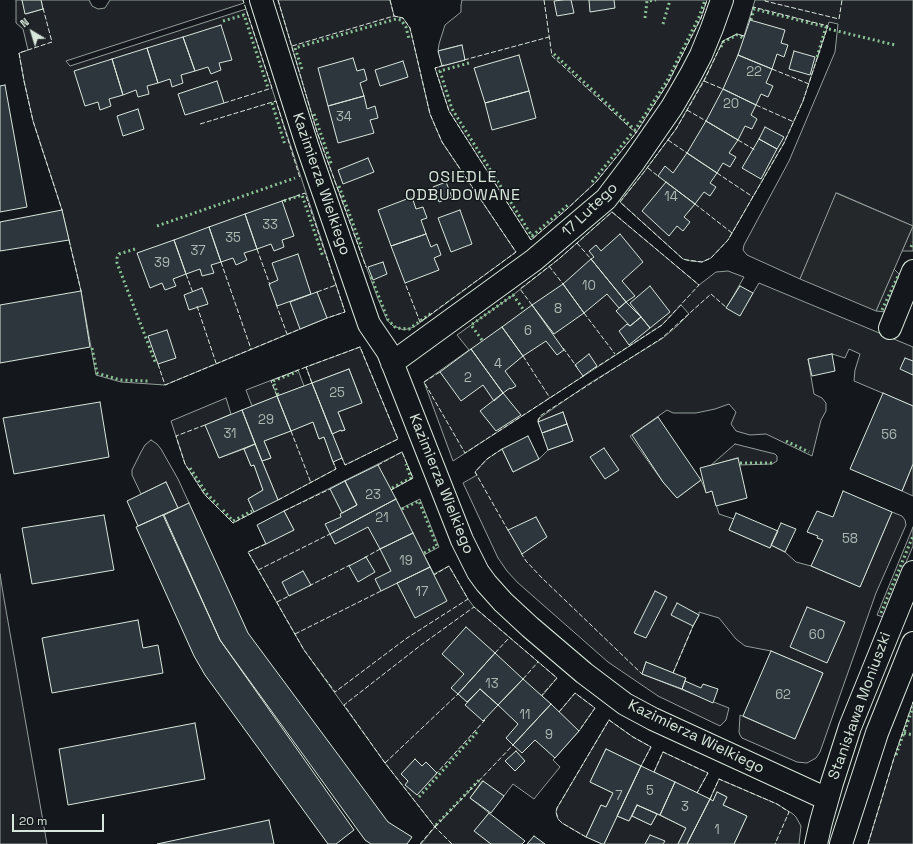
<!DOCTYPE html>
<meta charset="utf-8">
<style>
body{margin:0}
#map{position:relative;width:913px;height:844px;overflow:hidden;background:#14181c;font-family:"Space Grotesk",sans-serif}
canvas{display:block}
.north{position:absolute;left:12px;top:12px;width:40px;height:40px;-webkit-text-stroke:3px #14181c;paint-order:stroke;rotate:322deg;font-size:11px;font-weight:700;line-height:16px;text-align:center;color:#d8e6dc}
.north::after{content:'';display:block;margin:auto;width:14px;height:18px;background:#d8e6dc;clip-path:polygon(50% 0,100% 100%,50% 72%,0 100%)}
.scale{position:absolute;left:12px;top:814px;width:92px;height:18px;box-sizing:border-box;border:2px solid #d8e6dc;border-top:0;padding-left:5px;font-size:12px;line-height:14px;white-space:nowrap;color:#d8e6dc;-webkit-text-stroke:3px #14181c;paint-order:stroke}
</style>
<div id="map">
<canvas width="913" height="844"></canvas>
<div class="north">N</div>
<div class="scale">20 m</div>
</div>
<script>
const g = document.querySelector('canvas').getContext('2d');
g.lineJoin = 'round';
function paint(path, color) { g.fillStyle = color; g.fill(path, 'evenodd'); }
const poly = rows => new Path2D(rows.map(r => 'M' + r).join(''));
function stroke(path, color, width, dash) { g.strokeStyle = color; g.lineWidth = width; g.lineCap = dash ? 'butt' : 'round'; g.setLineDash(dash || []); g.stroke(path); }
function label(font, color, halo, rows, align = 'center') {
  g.font = font + ' "Space Grotesk",sans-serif'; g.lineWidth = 3; g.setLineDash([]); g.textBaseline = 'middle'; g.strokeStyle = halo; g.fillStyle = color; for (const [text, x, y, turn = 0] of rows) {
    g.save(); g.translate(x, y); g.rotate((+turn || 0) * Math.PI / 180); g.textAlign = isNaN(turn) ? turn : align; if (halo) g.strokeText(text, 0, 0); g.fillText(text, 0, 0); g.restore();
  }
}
const green = poly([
 [16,0,22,0,26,14,43,9,41,0,89,0,92,6,98,9,105,8,110,0,243,0,244,3,66,61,70,66,246,9,345,312,327,318,165,385,121,382,96,375,81,291,62,210,33,121,24,81,19,53,28,50,23,29,16,23,16,0],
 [278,0,390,0,394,16,403,18,410,28,430,114,442,142,516,252,414,327,404,330,393,326,387,320,378,299,317,132,278,0],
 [462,0,707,0,701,18,668,83,636,133,596,182,567,209,531,240,449,111,435,68,465,60,461,45,438,51,439,44,445,25,461,12,461,5,462,0],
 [755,0,913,0,913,251,902,251,913,226,837,193,800,279,747,255,743,250,744,245,789,161,835,52,838,24,829,22,803,101,784,143,728,240,711,258,702,262,691,261,683,259,620,202,644,172,676,129,706,76,723,41,737,34,744,36,755,0],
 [612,212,699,285,716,272,728,271,744,277,727,307,740,315,759,283,913,347,913,406,854,381,855,370,860,354,849,349,845,358,832,354,808,359,814,394,822,398,826,403,826,411,821,420,812,456,766,434,750,435,736,431,731,424,736,412,729,404,715,409,696,413,673,413,667,410,630,436,663,482,677,498,701,480,706,492,712,491,719,514,734,519,729,530,770,548,771,545,785,552,796,562,811,566,860,587,892,512,902,516,905,520,906,525,876,593,820,752,816,758,807,763,797,762,742,738,740,735,739,732,740,715,795,739,823,673,771,651,745,646,736,639,719,618,699,612,699,615,693,626,673,673,646,662,642,674,729,708,726,720,720,726,658,696,608,662,517,582,507,571,498,558,463,483,477,475,475,472,487,459,502,449,513,472,539,459,548,450,573,441,563,412,538,422,538,419,587,385,663,338,677,326,689,314,681,305,662,325,453,461,424,382,469,350,457,335,513,295,560,258,612,212],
 [894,269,900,275,886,312,876,311,894,269],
 [360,347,398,439,345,465,332,434,341,430,341,431,345,430,338,412,362,402,349,369,312,383,306,367,360,347],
 [298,370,304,386,252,406,246,390,298,370],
 [226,398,231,414,206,425,219,458,244,449,251,466,254,465,263,490,248,499,254,512,233,523,205,495,185,464,171,421,226,398],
 [313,422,319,439,324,437,336,469,278,500,262,461,271,458,264,441,313,422],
 [151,440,157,444,161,449,178,479,189,503,178,508,166,482,141,494,132,475,132,470,141,452,145,445,151,440],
 [735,444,775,454,777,456,777,461,772,464,739,465,737,458,710,466,735,444],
 [402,452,413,478,391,490,400,509,420,499,439,547,424,555,434,574,449,566,468,599,474,607,557,678,542,696,559,712,575,693,595,708,579,731,553,760,560,767,534,799,513,784,504,796,482,781,470,798,489,813,475,831,491,844,421,844,435,827,385,763,304,650,248,552,294,530,284,511,402,452],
 [913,464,913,496,902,491,913,464],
 [913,527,913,546,883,617,877,615,913,527],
 [0,574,3,593,47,844,0,844,0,574],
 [913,702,913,844,868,844,894,758,913,702],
 [609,720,633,737,651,747,641,766,606,749,590,782,613,793,606,807,601,805,586,837,562,823,558,819,556,812,557,808,609,720],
 [663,752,708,773,697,793,654,772,663,752],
 [719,779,777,804,793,814,796,817,801,826,799,844,734,844,747,816,723,805,727,797,717,792,713,801,710,799,719,779],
 [657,814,686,828,678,844,604,844,617,816,629,821,632,816,651,825,657,814]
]);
paint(green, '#202428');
stroke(green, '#939e99', 1);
const parking = poly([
 [836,193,913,226,876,311,800,279,836,193]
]);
paint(parking, '#24282b');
stroke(parking, '#939e99', 1);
const building = poly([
 [22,0,41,0,43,9,25,14,22,0],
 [563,0,571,0,574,13,557,16,554,1,563,0],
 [589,0,614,0,615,8,590,12,589,0],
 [750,20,785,30,781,43,788,45,784,57,777,54,772,69,738,55,750,20],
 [221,25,232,60,219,63,221,70,211,74,208,67,195,71,183,37,221,25],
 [183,37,195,71,181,75,183,83,172,87,170,79,158,83,147,48,183,37],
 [462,45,465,60,442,66,438,51,462,45],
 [147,48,158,83,147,86,149,94,138,97,136,90,123,95,112,59,147,48],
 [794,51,815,57,810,75,789,69,794,51],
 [519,55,529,91,485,103,474,68,519,55],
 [738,55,772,69,766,83,773,86,768,97,761,94,756,105,723,89,738,55],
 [353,58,357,71,364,69,367,80,360,83,364,96,328,106,318,68,353,58],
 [112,59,123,95,109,99,111,106,100,110,98,102,85,106,74,71,112,59],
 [403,61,408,77,380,86,375,70,403,61],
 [217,81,224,103,185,115,178,94,217,81],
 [5,85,27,207,0,212,0,86,5,85],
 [723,89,756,105,751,115,757,119,752,129,745,126,738,140,706,121,723,89],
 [529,91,536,118,492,130,485,103,529,91],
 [364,96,367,109,375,106,378,118,370,120,374,133,338,143,328,106,364,96],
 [138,109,144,129,123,136,117,116,138,109],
 [706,121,738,140,729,153,736,157,730,167,723,163,717,173,687,153,706,121],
 [765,127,784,137,777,149,759,139,765,127],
 [759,139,777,149,761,179,742,168,759,139],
 [687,153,717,173,710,183,716,187,710,196,704,192,695,204,658,176,665,166,673,173,687,153],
 [368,158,374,172,343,184,338,170,368,158],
 [446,182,452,197,439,202,433,187,446,182],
 [666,182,695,204,684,217,690,222,683,231,677,226,669,236,642,211,666,182],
 [412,197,416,209,423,207,427,218,421,220,426,234,391,246,378,210,412,197],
 [282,201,294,236,282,240,284,247,274,251,271,244,257,249,245,214,282,201],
 [62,210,69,240,0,251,0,222,62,210],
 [460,210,472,244,451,252,438,218,460,210],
 [245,214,257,249,244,253,247,260,236,265,233,258,221,262,209,227,245,214],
 [209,227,221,262,211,265,214,273,202,276,200,269,186,274,174,240,209,227],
 [426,234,431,247,437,244,441,255,434,258,439,270,405,283,391,246,426,234],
 [620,234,643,262,622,281,635,296,626,302,591,259,594,257,589,251,596,245,601,251,620,234],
 [174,240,186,274,173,279,176,286,165,290,162,283,150,288,137,253,174,240],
 [298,254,311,294,277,306,269,284,278,280,272,263,298,254],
 [591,259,626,302,619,308,607,294,584,313,563,284,591,259],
 [383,262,387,274,373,280,368,267,383,262],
 [563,284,584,313,554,334,532,305,563,284],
 [650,286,670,312,650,328,630,303,650,286],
 [740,286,753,293,740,316,726,308,740,286],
 [202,288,208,304,189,310,184,295,202,288],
 [81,291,90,347,0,363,0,305,81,291],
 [317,292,327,318,300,329,290,302,317,292],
 [626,302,641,317,630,326,616,311,626,302],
 [532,305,564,350,557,355,546,341,523,356,502,327,532,305],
 [641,317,650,328,629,345,619,331,627,324,630,326,641,317],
 [502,327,523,356,505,371,516,386,511,389,510,388,503,393,471,349,502,327],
 [167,330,176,358,158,364,148,336,167,330],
 [471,349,503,393,494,401,483,385,461,401,440,372,471,349],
 [589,354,597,366,583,376,575,365,589,354],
 [832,354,835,371,812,376,808,359,832,354],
 [905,358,913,361,913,375,900,369,905,358],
 [349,369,362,403,338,412,345,430,341,431,341,430,332,434,312,383,349,369],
 [312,383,342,458,333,462,324,437,319,439,313,422,291,431,277,396,312,383],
 [503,393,521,415,496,431,480,411,503,393],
 [883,393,913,406,913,464,902,491,850,469,883,393],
 [277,396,291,431,264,441,271,458,262,461,242,410,277,396],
 [100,402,109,457,14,474,3,418,100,402],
 [242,410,255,444,219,458,205,425,242,410],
 [563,412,567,424,542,433,538,422,563,412],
 [658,417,701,480,677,498,663,482,632,435,658,417],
 [567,424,573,441,548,450,542,433,567,424],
 [528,436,539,459,513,472,502,449,528,436],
 [255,444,278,500,254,512,248,499,263,490,254,465,251,466,244,449,255,444],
 [604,448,619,470,605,479,590,457,604,448],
 [738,458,747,498,716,506,712,491,706,493,700,468,738,458],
 [378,465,396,499,330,534,325,524,341,517,340,514,357,505,345,481,378,465],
 [345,481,357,505,342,513,330,489,345,481],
 [166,482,178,508,138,526,127,501,166,482],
 [843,491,892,512,860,587,811,566,823,540,817,538,818,536,807,532,817,511,833,517,843,491],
 [396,499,413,533,380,549,368,527,335,544,330,534,396,499],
 [189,503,248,633,388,822,412,837,407,844,371,844,365,840,220,640,164,515,189,503],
 [284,511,294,530,266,544,257,525,284,511],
 [736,513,778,531,770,548,729,530,736,513],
 [104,515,114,570,32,584,22,528,104,515],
 [163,515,220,640,354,830,336,844,328,844,205,675,194,656,136,527,163,515],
 [536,517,547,537,522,554,508,530,536,517],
 [781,523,796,529,785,552,771,545,781,523],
 [413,533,430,567,381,591,375,579,391,571,380,549,413,533],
 [366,557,375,572,358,582,349,566,366,557],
 [430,567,447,601,415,618,397,583,430,567],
 [303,571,311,585,289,596,282,582,303,571],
 [655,591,667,597,646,638,634,633,655,591],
 [677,603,699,615,693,626,671,615,677,603],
 [807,607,845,622,827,663,790,647,807,607],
 [138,620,143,648,158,645,163,673,52,693,42,638,138,620],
 [466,627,495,653,458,694,451,688,464,674,442,654,466,627],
 [771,651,823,673,795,739,743,716,771,651],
 [495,653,523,679,498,705,480,689,467,702,458,694,495,653],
 [646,662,686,678,682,689,642,674,646,662],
 [523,679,551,704,513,745,506,738,518,724,498,705,523,679],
 [685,681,701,688,703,684,718,689,713,703,682,689,685,681],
 [480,689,498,705,483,721,465,705,480,689],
 [551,704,579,731,555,758,535,740,522,753,513,745,551,704],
 [195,723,205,779,68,805,59,749,195,723],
 [606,749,641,766,604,844,602,844,586,837,601,805,606,807,613,793,590,782,606,749],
 [516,751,525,761,515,771,505,761,516,751],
 [415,759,422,766,426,762,437,773,417,795,405,785,408,781,401,774,415,759],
 [641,766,675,782,660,815,637,805,629,821,617,816,641,766],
 [483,781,504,796,491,813,470,798,483,781],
 [675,782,710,799,687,844,678,844,686,828,660,815,675,782],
 [717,792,727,797,723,805,747,816,734,844,687,844,710,799,713,801,717,792],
 [637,805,657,814,651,825,632,816,637,805],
 [489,813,525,841,522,844,491,844,474,831,489,813],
 [269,820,274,844,157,844,269,820],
 [650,835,665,841,663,844,645,844,650,835],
 [534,836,545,844,527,844,534,836]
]);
paint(building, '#2c363c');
stroke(building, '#d8e6dc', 1);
const minor = poly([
 [261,0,307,145,369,324,388,352,462,540,478,572,486,583,503,602,530,627,584,673,625,704,653,719,827,799],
 [890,328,913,271],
 [392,363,534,260,606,199,634,162,672,107,690,76,701,55,712,28,722,0],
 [816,844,821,822,832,783,850,727,913,572],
 [841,844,877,733,913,643]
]);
stroke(minor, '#d8e6dc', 24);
stroke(minor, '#14181c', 22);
stroke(poly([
 [645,18,647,1,656,0],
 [751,20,754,9,826,27,817,57],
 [223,21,244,15,268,88],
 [663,24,670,0],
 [829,29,895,45],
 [721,47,723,42,737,35,743,38],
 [554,54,635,130,667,81,699,17,705,0],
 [469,63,440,71,452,109,532,236,569,204],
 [302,69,295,48,396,19,401,20,406,27,409,39],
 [272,103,285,145],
 [314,114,332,166],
 [592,182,632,133],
 [339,186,362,248],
 [284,201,302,195,323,257],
 [157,226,295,178],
 [911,247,913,242],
 [135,249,119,254,117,258,117,263,156,364],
 [371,277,388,320,396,328,409,329,433,312],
 [882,310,898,276],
 [482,340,471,325,513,295,523,309],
 [92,348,97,373,120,380,148,381],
 [278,395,273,381,297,372],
 [786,441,809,452],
 [740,463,772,463],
 [190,468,207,494,218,505],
 [392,488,411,478,406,464],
 [402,509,419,501,437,546,424,553],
 [223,510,233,521,252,511],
 [881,613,913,536],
 [904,733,913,735],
 [896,755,913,707],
 [419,797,479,730],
 [436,825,480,779]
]), '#8ac095', 3, [2, 3]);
stroke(poly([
 [278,0,317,132,366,267],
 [390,0,394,16],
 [544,0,552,56,636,133,668,83,701,18,707,0],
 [765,0,765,1,839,19,842,0],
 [43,8,52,42,19,53,24,81,33,121,62,210],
 [744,36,737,34,723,41,704,81,676,129,644,172,620,202,683,259,687,260,702,262,711,258,728,240,784,143,803,101,828,26,753,7,750,20],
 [292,46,394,16,403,18,410,28,430,114,442,142,516,252,420,322,405,283],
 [464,60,549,37],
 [444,65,435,68,449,111,531,240,567,209,596,182,636,133],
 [772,69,809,84],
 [704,81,723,89],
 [224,103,272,88,243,0],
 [756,105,794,122],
 [687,110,706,121],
 [200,124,276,101,300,178],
 [668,140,687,153],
 [738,140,755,150],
 [648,168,658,176],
 [717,173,753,197],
 [282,201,305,193,345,312,327,318],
 [695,204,732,233],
 [69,240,81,291],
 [577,243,591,259],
 [257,249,270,285],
 [221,262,251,349],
 [549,266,563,284],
 [186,274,193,293],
 [317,292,336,285],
 [276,304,287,334],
 [532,305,520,289,560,258,612,212,699,285,662,325,595,368],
 [197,306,216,363],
 [584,313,615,354],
 [563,348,577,367],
 [523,356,550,398],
 [158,364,165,385,300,329],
 [440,372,424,382,465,453,585,375],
 [312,383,306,367,360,347,398,439,345,465,342,458],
 [277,396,271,381,306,367],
 [538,422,540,416,557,405,662,338,711,294,727,308],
 [205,425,176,436,185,464,205,495,233,523,254,512],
 [291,431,311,483],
 [502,449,487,459,475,472,509,532],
 [378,465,402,452,413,478,391,490],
 [278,500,336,469,333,462],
 [284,511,330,489],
 [266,544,248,552,304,650,335,692,407,638,468,599,449,566,434,575],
 [521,553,526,561,542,578,642,674],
 [364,558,380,549],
 [258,570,330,534],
 [309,586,350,565],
 [277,602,291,595],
 [295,634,383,590],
 [495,653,509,638],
 [673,673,693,626],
 [523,679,538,662],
 [559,712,575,693,595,708,579,731],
 [385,763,458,694],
 [654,772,663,752,708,773,697,793],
 [435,775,485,720],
 [710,799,719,779,777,804,789,812,775,844],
 [435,827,513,745],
 [586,837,562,823,558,819,556,812,557,808,609,720,633,737,651,747,641,766],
 [420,844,436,825],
 [452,844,435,827,385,763,344,705,421,645,474,607,557,678,541,696],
 [868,844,894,758,913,702]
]), '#d8e6dc', 1, [5, 2]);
label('13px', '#adbab4', null, [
 ["22",754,72],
 ["20",731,104],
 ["34",344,117],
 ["14",671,197],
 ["33",270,225],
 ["35",233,238],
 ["37",198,251],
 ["39",162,263],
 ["10",589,286],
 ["8",558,309],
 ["6",528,331],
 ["4",498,364],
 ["2",468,378],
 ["25",337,393],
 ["29",266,420],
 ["31",230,434],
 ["56",889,435],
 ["23",373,495],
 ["21",382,518],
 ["58",850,539],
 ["19",406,561],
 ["17",422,592],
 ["60",817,635],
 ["13",492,684],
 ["62",783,695],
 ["11",525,715],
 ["9",549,735],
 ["5",650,791],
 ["7",619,796],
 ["3",685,807],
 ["1",717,830]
]);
label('15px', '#d8e6dc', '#14181c', [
 ["Kazimierza Wielkiego",321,184,71],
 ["17 Lutego",590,210,-44],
 ["Kazimierza Wielkiego",441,484,68],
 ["Stanisława Moniuszki",860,706,-70],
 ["Kazimierza Wielkiego",696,737,26]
]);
g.letterSpacing = '1px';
label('16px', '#d8e6dc', '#14181c', [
 ["OSIEDLE",463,178],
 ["ODBUDOWANE",463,196]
]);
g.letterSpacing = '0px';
</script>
